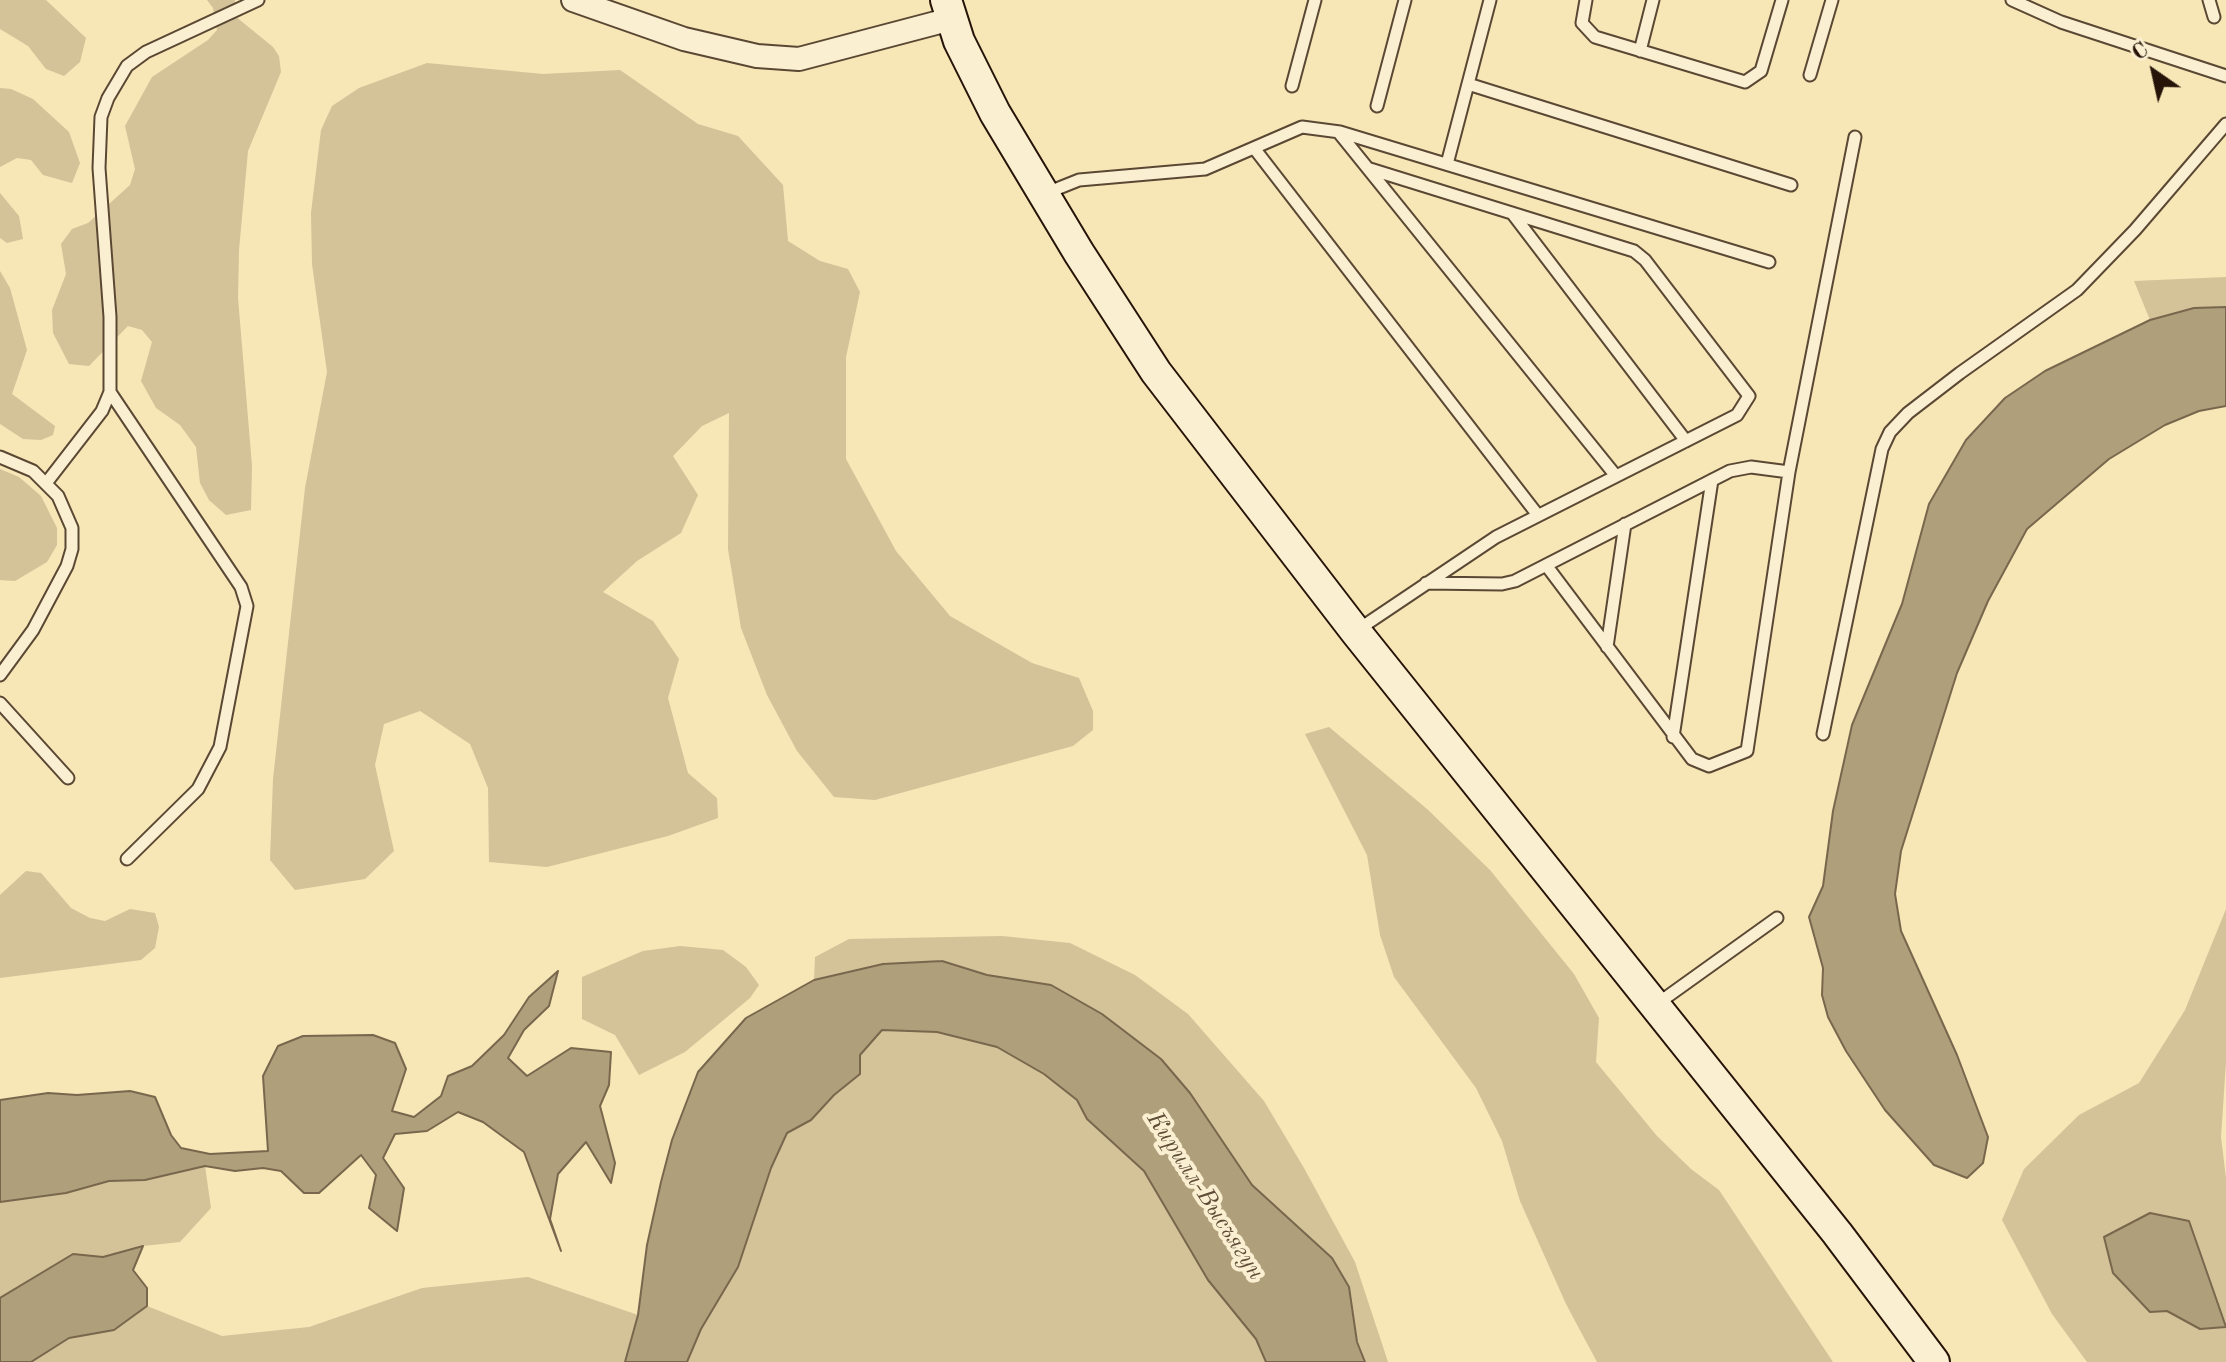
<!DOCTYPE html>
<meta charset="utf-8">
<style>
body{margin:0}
#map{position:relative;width:2226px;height:1362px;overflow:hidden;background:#f7e6b6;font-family:"Old Standard TT",serif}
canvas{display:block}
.north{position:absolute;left:2114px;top:32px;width:80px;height:80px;-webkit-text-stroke:6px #faefd0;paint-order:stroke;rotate:326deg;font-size:22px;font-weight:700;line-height:32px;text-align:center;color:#271409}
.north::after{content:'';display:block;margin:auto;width:28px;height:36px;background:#271409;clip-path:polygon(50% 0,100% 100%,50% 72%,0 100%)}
</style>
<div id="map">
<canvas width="2226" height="1362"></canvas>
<div class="north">С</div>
</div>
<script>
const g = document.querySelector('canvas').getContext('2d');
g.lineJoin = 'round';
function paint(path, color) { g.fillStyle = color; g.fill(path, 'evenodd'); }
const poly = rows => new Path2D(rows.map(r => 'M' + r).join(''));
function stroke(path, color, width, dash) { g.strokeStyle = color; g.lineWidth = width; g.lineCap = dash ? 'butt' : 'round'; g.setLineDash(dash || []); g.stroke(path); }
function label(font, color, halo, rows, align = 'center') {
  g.font = font + ' "Old Standard TT",serif'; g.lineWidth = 8; g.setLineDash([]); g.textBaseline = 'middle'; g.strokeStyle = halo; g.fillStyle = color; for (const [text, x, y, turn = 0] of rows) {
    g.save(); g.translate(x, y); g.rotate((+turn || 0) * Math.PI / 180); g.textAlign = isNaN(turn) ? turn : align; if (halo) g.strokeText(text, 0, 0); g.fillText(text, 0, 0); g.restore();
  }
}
paint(poly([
 [0,0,46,0,86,38,80,62,64,76,46,69,28,46,0,29],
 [207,0,235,0,235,16,273,47,279,56,281,72,248,151,239,250,238,298,252,466,251,510,226,515,209,500,200,483,196,447,180,425,156,408,141,381,152,342,142,330,128,326,89,366,69,364,53,333,52,310,66,274,61,244,72,229,88,223,130,185,135,169,125,126,152,77,208,40,217,30,213,8],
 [427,63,543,74,620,70,698,124,738,136,783,185,788,241,820,261,848,269,860,292,846,357,846,459,896,551,950,616,1032,663,1079,678,1093,711,1093,730,1073,746,875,800,834,797,797,751,767,695,741,628,728,549,729,413,702,426,673,456,698,495,681,533,637,561,603,592,653,621,679,659,668,698,688,773,717,798,718,818,668,836,547,867,489,862,488,788,470,744,420,711,384,724,375,765,394,851,365,879,295,890,270,860,273,779,305,488,327,372,312,264,311,213,321,130,332,106,359,88],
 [0,88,11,89,33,99,69,132,80,163,72,183,43,175,31,160,17,158,0,167],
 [0,193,19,216,23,239,7,243,0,238],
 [0,271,10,288,27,350,12,394,55,426,53,435,41,440,23,439,0,424],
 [2226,277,2226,307,2194,308,2150,320,2134,281],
 [0,469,19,477,41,496,57,528,57,545,47,562,15,581,0,580],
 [1329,727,1427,809,1490,870,1574,974,1599,1018,1596,1062,1657,1136,1691,1169,1719,1190,1833,1362,1597,1362,1566,1304,1520,1201,1502,1141,1476,1088,1394,977,1380,935,1367,855,1305,734],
 [26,871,41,873,71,908,90,918,105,921,130,909,155,913,159,927,155,948,141,960,0,978,0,895],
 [2226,909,2226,1062,2221,1137,2226,1178,2226,1326,2214,1295,2167,1311,2200,1329,2226,1326,2226,1362,2087,1362,2052,1314,2002,1220,2024,1169,2079,1115,2139,1083,2185,1010],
 [1002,936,1070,943,1135,975,1188,1014,1264,1101,1304,1168,1355,1262,1388,1362,1365,1362,1357,1342,1349,1287,1332,1258,1252,1185,1190,1093,1161,1059,1102,1014,1051,985,987,975,942,961,814,980,815,957,849,939],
 [680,946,723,950,746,967,759,985,750,998,685,1052,639,1075,615,1035,582,1019,582,977,643,951],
 [882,1030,937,1032,997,1047,1044,1074,1077,1100,1087,1119,1144,1171,1208,1280,1256,1339,1266,1362,687,1362,701,1329,738,1267,771,1168,787,1133,811,1120,834,1095,859,1075,860,1056],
 [205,1166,211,1208,180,1242,143,1246,103,1257,73,1254,0,1298,0,1202,66,1193,109,1181,145,1180],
 [528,1277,638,1315,625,1362,31,1362,69,1338,114,1330,147,1306,222,1336,309,1327,422,1288]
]), '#d4c299');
const water = poly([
 [2226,307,2226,406,2199,411,2165,425,2109,459,2027,529,1988,601,1957,673,1901,851,1895,894,1901,931,1957,1055,1988,1137,1983,1163,1967,1178,1934,1165,1885,1110,1846,1051,1828,1017,1822,995,1823,968,1809,917,1823,886,1833,811,1852,725,1902,604,1929,504,1966,440,2005,398,2045,371,2150,320,2194,308,2226,307],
 [942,961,987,975,1051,985,1102,1014,1161,1059,1190,1093,1252,1185,1332,1258,1349,1287,1357,1342,1365,1362,1266,1362,1256,1339,1208,1280,1144,1171,1087,1119,1077,1100,1044,1074,997,1047,937,1032,882,1030,860,1055,860,1074,834,1095,811,1120,787,1133,771,1168,738,1267,701,1329,687,1362,625,1362,638,1315,647,1245,661,1182,672,1140,698,1072,746,1018,814,980,883,964,942,961],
 [558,971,549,1006,524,1030,508,1058,527,1076,571,1048,611,1052,609,1085,600,1106,615,1163,611,1183,586,1142,558,1174,550,1219,561,1251,524,1152,483,1122,458,1112,427,1131,395,1134,383,1158,404,1188,397,1231,369,1208,376,1175,361,1155,319,1193,304,1193,281,1171,263,1168,235,1171,205,1166,145,1180,109,1181,66,1193,0,1202,0,1100,48,1093,77,1095,130,1091,155,1097,171,1135,181,1148,210,1154,268,1151,263,1076,278,1046,303,1036,373,1035,395,1043,406,1069,392,1111,414,1117,441,1096,448,1076,472,1066,504,1035,529,997,558,971],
 [2150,1213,2189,1221,2226,1327,2200,1329,2167,1311,2150,1312,2113,1273,2104,1237,2150,1213],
 [143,1246,133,1270,147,1288,147,1306,114,1330,69,1338,31,1362,0,1362,0,1298,73,1254,103,1257,143,1246]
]);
paint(water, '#b09f7b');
stroke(water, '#79674d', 2);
const lane = poly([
 [1586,0,1582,23,1595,37,1745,82,1761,71,1782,0],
 [2012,0,2061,22,2226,76],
 [2209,0,2214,17],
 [1640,51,1653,0],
 [1810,75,1832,0],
 [1468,84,1791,185],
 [1292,86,1315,0],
 [1377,106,1405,0],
 [1340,134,1616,476],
 [1254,148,1537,514],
 [1447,164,1490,0],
 [1044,194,1079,180,1205,169,1302,127,1340,132,1769,262],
 [1512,213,1686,441],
 [110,392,241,587,247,606,220,747,198,789,127,859],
 [0,457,33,471,58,496,72,528,72,549,67,566,33,630,0,675],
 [47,482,102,411,110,392,110,317,99,168,101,117,108,98,127,66,146,52,258,0],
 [1546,565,1692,759,1709,766,1747,751,1789,472,1855,137],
 [1426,583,1502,584,1515,581,1730,471,1751,467,1789,472],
 [1356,631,1496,537,1737,415,1749,396,1645,260,1634,251,1370,169],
 [1607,647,1625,524],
 [0,703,68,778],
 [1823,734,1882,449,1890,432,1908,413,1960,373,2077,290,2135,230,2226,124],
 [1673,737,1712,480],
 [1657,1004,1777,918]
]);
const street = poly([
 [573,0,684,39,757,56,799,59,951,19]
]);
const secondary = poly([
 [946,0,959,41,995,113,1079,253,1156,372,1356,632,1837,1233,1934,1362]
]);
stroke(lane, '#5b4834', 15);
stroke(street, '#5b4834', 26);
stroke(secondary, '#271409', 34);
stroke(lane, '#faefd0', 11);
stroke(street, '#faefd0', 22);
stroke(secondary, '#faefd0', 30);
label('italic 24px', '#5e4c37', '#faefd0', [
 ["Кирилл-Высъягун",1205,1196,57]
]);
</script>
